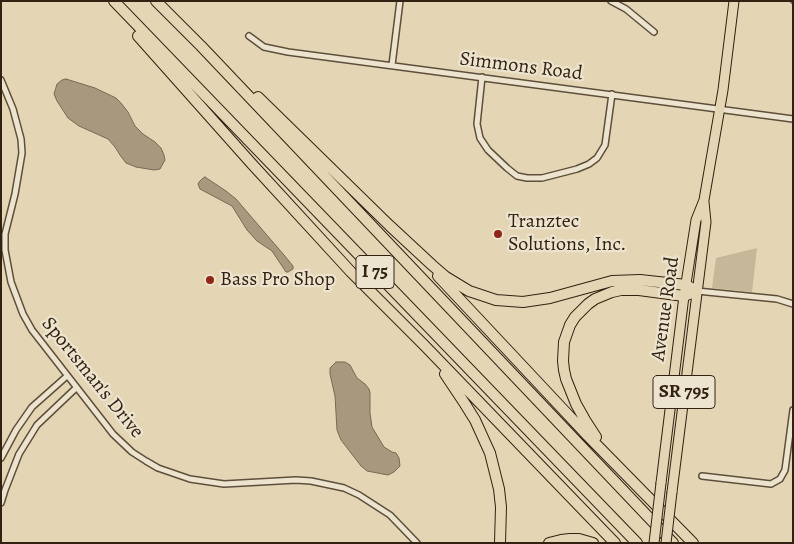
<!DOCTYPE html>
<style>
body{margin:0}
#map{position:relative;width:794px;height:544px;overflow:hidden;background:#e4d5b5;font-family:Alegreya,serif}
canvas{display:block}
.frame{position:absolute;inset:0;border:2px solid #322212;pointer-events:none}
</style>
<div id="map">
<canvas width="794" height="544"></canvas>
<div class="frame"></div>
</div>
<script>
const g = document.querySelector('canvas').getContext('2d');
g.lineJoin = 'round';
function paint(path, color) { g.fillStyle = color; g.fill(path, 'evenodd'); }
const poly = rows => new Path2D(rows.map(r => 'M' + r).join(''));
function stroke(path, color, width, dash) { g.strokeStyle = color; g.lineWidth = width; g.lineCap = dash ? 'butt' : 'round'; g.setLineDash(dash || []); g.stroke(path); }
function label(font, color, halo, rows, align = 'center') {
  g.font = font + ' Alegreya,serif'; g.lineWidth = 4.5; g.setLineDash([]); g.textBaseline = 'middle'; g.strokeStyle = halo; g.fillStyle = color; for (const [text, x, y, turn = 0] of rows) {
    g.save(); g.translate(x, y); g.rotate((+turn || 0) * Math.PI / 180); g.textAlign = isNaN(turn) ? turn : align; if (halo) g.strokeText(text, 0, 0); g.fillText(text, 0, 0); g.restore();
  }
}
paint(poly([
 [757,248,752,292,712,288,716,258]
]), '#c6b799');
const water = poly([
 [66,79,95,88,116,98,121,103,128,112,135,126,143,134,155,142,161,148,164,155,165,160,160,169,154,170,136,167,126,163,120,155,115,147,108,139,79,126,68,118,57,101,54,94,57,84,62,80,66,79],
 [205,177,226,191,236,199,284,255,293,266,293,269,288,272,286,272,272,251,257,241,247,230,232,206,200,189,198,184,199,182,202,179,205,177],
 [336,362,345,362,350,365,357,378,365,384,369,389,370,393,370,413,372,427,384,447,392,452,396,453,399,458,400,466,394,472,388,475,367,471,361,466,341,440,337,430,335,396,330,374,330,368,336,362]
]);
paint(water, '#a7987e');
stroke(water, '#786953', 1);
stroke(poly([
 [790,1,793,4]
]), '#786953', 2);
const minor = poly([
 [611,1,626,9,654,32],
 [249,36,264,47,288,52,793,119],
 [392,65,400,1],
 [482,77,477,124,480,138,488,150,507,168,517,176,527,178,542,178,577,169,589,164,597,158,605,145,612,94],
 [1,80,13,109,21,139,22,153,15,194,5,234,5,250,11,282,23,314,32,330,113,434,132,452,146,461,158,468,190,479,224,484,296,480,311,481,344,488,359,495,390,515,417,543],
 [697,291,777,299,793,304],
 [1,458,16,430,32,407,67,376],
 [702,476,771,484,780,479,785,470,793,410],
 [1,503,5,490,19,454,37,425,76,388]
]);
const primary = poly([
 [661,483,684,296,696,220,704,200,723,90,734,1],
 [672,492,706,222,704,202]
]);
const motorway = poly([
 [114,1,637,543],
 [156,1,201,46,673,543],
 [138,36,251,163,351,272,424,345,615,543],
 [258,97,390,226,432,265,446,277,469,291,496,300,523,302,550,298,612,281,640,280,686,285,697,291],
 [438,276,588,436,693,543],
 [445,374,465,404,475,420,490,453,499,489,501,507,500,543],
 [596,437,585,420,576,404,566,379,564,370,563,361,564,342,570,325,575,317,588,304,595,299,612,292,621,290,639,290,684,296,697,291],
 [549,543,561,540,570,539,579,539,593,543]
]);
stroke(minor, '#5e4f3b', 8);
stroke(primary, '#322212', 11);
stroke(motorway, '#322212', 12);
stroke(minor, '#ede4cf', 5);
stroke(primary, '#e4d5b5', 9);
stroke(motorway, '#e4d5b5', 10);
const primaryBridge = poly([
 [654,543,661,483],
 [666,543,672,492]
]);
stroke(primaryBridge, '#322212', 11, []);
stroke(primaryBridge, '#e4d5b5', 9);
for (const [x, y, r, color] of [
 [498,234,5,"#8f2418"],
 [210,280,5,"#8f2418"]
]) { const dot = new Path2D(); dot.arc(x, y, r, 0, 2 * Math.PI); g.fillStyle = color; g.fill(dot); stroke(dot, '#ede4cf', 2); }
for (const [x, y, w] of [
 [375,272,38],
 [684,392,62]
]) { const box = new Path2D(); box.roundRect(x - w / 2, y - 16.5, w, 33, 4); g.fillStyle = '#ede4cf'; g.fill(box); stroke(box, '#322212', 1); }
label('bold 19px', '#322212', null, [
 ["I 75",375,272],
 ["SR 795",684,392]
]);
label('20px', '#322212', '#ede4cf', [
 ["Simmons Road",521,67,7],
 ["Avenue Road",666,309,-82],
 ["Sportsman's Drive",92,378,51]
]);
label('20px', '#322212', '#ede4cf', [
 ["Tranztec",508,222],
 ["Solutions, Inc.",508,245],
 ["Bass Pro Shop",220,280]
], 'left');
</script>
